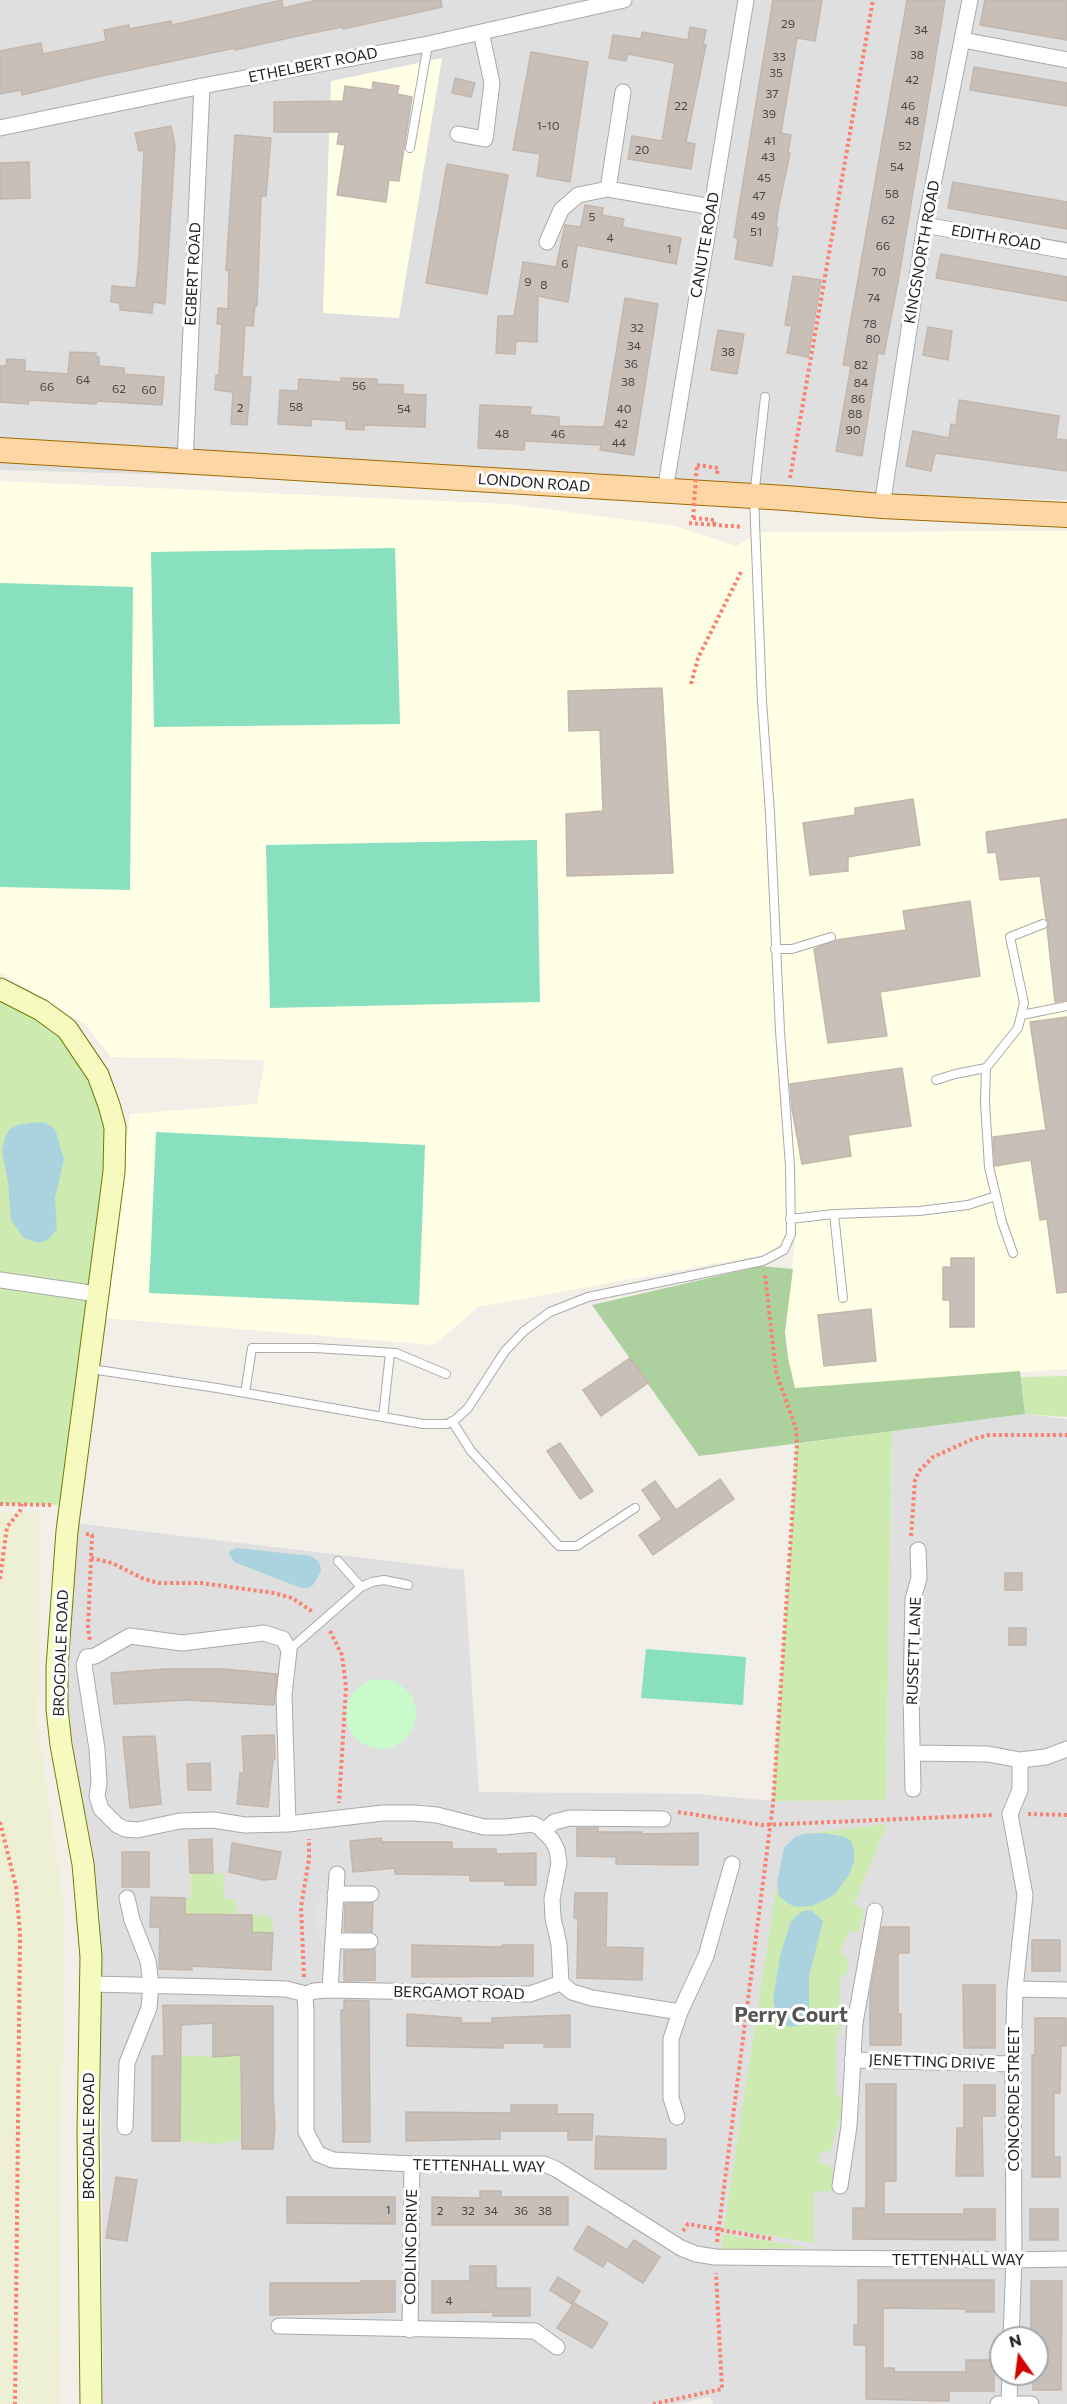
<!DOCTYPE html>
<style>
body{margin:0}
#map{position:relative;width:1067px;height:2404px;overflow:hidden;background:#f2efe9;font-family:Commissioner,sans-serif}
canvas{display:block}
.north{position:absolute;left:989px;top:2326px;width:60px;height:60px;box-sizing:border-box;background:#fff;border:2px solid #a7a7a7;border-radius:50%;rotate:346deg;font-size:16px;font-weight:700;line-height:24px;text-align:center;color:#222}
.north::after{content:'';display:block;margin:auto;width:21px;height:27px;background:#d40000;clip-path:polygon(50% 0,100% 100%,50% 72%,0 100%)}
</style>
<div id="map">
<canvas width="1067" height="2404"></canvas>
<div class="north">N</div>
</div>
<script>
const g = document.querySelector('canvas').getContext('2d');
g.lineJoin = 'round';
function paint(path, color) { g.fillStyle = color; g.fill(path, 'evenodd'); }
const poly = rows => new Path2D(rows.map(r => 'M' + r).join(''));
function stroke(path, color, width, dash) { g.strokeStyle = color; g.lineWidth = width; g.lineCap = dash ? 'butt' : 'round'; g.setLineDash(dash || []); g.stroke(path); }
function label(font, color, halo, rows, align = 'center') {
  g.font = font + ' Commissioner,sans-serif'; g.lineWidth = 6; g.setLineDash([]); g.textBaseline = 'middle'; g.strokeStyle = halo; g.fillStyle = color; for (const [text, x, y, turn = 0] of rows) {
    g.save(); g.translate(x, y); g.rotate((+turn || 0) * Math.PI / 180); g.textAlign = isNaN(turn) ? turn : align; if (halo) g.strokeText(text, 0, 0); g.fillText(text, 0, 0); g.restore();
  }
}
paint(poly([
 [0,0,1067,0,1067,500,0,470],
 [1025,1414,1067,1419,1067,2404,713,2404,710,2397,675,2404,103,2404,100,1909,88,1853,65,1692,75,1523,464,1570,479,1792,698,1794,773,1801,886,1800,892,1431],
 [1001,2338,1037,2338,1037,2374,1001,2374]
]), '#e0dfdf');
paint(poly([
 [442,58,399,318,323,313,331,81],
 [0,481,507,504,675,526,737,546,758,532,1067,531,1067,1369,795,1388,788,1358,785,1332,795,1241,779,1244,767,1254,478,1307,434,1345,104,1318,130,1114,257,1104,265,1060,111,1057,86,1025,0,972]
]), '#ffffe5');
paint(poly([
 [0,1512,41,1513,38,1724,64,1906,59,2404,0,2404]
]), '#eef0d5');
paint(poly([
 [0,989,41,1010,113,1115,70,1505,0,1504],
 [1067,1376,1067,1417,1025,1414,1021,1377],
 [892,1431,886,1800,773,1801,797,1444],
 [887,1824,854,1904,862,1908,864,1912,859,1932,849,1931,840,1952,847,1958,848,1972,840,1979,839,2033,836,2038,836,2094,846,2103,834,2136,832,2150,819,2153,819,2164,827,2164,833,2170,833,2191,814,2192,814,2243,724,2228,777,1883,777,1890,789,1904,796,1907,812,1906,825,1900,835,1894,849,1875,854,1862,851,1841,837,1834,803,1834],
 [818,1939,809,1976,807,2016,773,2000,783,1948],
 [191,1873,223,1873,224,1899,236,1899,237,1914,268,1916,273,1922,273,1933,257,1933,256,1948,185,1916,185,1898,191,1898],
 [273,2033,273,2061,242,2061,241,2140,215,2144,180,2141,180,2056,222,2056,222,2034],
 [723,2234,809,2248,722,2249]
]), '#cdebb0');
paint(poly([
 [761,1266,793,1269,785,1332,788,1358,795,1388,1020,1371,1025,1414,699,1456,592,1305]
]), '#add19e');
paint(poly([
 '346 1714a35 35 0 1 1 70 0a35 35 0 1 1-70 0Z'
]), '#c8facc');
paint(poly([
 [395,548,400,724,154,727,151,552],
 [0,583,133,587,130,890,0,887],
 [537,840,540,1002,270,1008,266,845],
 [156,1132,425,1145,419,1305,149,1293],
 [646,1649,746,1657,743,1705,641,1698]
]), '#88e0be');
paint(poly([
 [324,1897,326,1947,318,1940,316,1905]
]), '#e2e2e2');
paint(poly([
 [38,1122,46,1123,55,1129,64,1159,55,1198,57,1229,48,1240,38,1243,24,1238,11,1220,8,1182,2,1151,5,1137,10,1129,18,1125],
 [237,1548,311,1556,319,1562,321,1571,313,1585,309,1588,301,1588,234,1562,229,1554,230,1551],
 [824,1833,845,1837,851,1841,854,1850,854,1862,849,1875,835,1894,825,1900,812,1906,796,1907,789,1904,779,1896,777,1883,784,1848,795,1837,803,1834],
 [811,1910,823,1921,809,1976,809,2010,801,2025,791,2027,783,2024,777,2016,773,2000,780,1956,790,1923,797,1915,803,1911]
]), '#aad3df');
const building = poly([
 [282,0,283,8,317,0,441,0,442,7,343,29,342,27,307,34,235,50,235,48,97,77,22,95,21,90,0,94,0,51,41,43,43,54,106,41,104,30,129,25,129,29,171,21,172,25,282,0],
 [773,0,822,0,815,41,797,38,781,133,791,135,788,153,790,153,778,210,776,228,778,228,772,266,735,259,738,238,734,237,773,0],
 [907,0,945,0,898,282,884,354,878,353,862,456,836,451,851,366,843,365,907,0],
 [985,0,1067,0,1067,40,980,25,985,0],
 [690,27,706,30,703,44,706,45,686,142,695,144,691,169,628,159,632,136,662,141,675,63,628,54,626,61,609,58,613,35,641,39,642,32,688,40,690,27],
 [531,52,588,62,570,182,537,176,540,154,513,150,531,52],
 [974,67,1067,83,1067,106,970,90,974,67],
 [455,78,475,83,471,97,452,93,455,78],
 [373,82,399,86,397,94,412,97,399,181,389,180,386,202,337,195,345,145,337,144,339,132,274,132,274,102,343,101,345,86,372,90,373,82],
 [171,126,175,146,165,304,153,302,152,313,120,310,120,303,111,302,112,286,136,288,139,257,144,150,139,151,135,133,171,126],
 [235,135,271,138,266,196,261,196,257,306,255,306,253,326,245,325,242,377,251,377,247,425,231,424,233,392,215,390,216,375,219,375,222,324,217,324,218,308,228,309,229,271,226,270,235,135],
 [29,162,30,198,0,199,0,163,29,162],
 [447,164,508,175,487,294,426,283,447,164],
 [953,182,1067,202,1067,229,948,208,953,182],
 [585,205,603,208,602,215,624,219,622,227,681,238,676,264,577,245,568,302,538,296,537,342,516,341,515,354,496,353,498,316,514,316,523,262,556,267,565,225,581,227,585,205],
 [941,254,1067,277,1067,301,936,278,941,254],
 [793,276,821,280,808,357,787,353,792,326,785,325,793,276],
 [625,298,658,304,634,455,600,450,601,445,525,441,524,450,478,448,480,405,531,407,530,415,559,417,559,426,604,427,625,298],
 [928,327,952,331,948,360,923,355,928,327],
 [718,330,744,334,737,374,711,370,718,330],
 [70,352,96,353,96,357,99,357,99,366,124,368,124,374,164,377,162,405,97,401,96,404,29,400,28,404,0,402,0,366,6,366,7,359,25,360,25,371,68,374,70,352],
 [341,378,377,379,377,384,403,385,403,394,426,395,425,427,364,425,364,430,346,429,346,421,311,419,311,426,278,424,280,390,298,391,299,379,341,382,341,378],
 [959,400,1059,416,1056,439,1067,440,1067,471,935,453,931,471,906,466,913,431,949,438,951,424,956,425,959,400],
 [662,688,673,873,567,876,566,814,603,811,600,730,569,731,568,691,662,688],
 [913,799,920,845,848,857,848,871,810,875,803,823,855,815,855,808,913,799],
 [1067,819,1067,1000,1055,1002,1047,928,1049,922,1046,919,1040,876,1000,880,996,852,988,853,986,832,1067,819],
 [970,901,980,976,880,992,887,1036,828,1043,814,949,836,940,906,930,903,911,970,901],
 [1067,1017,1067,1292,1057,1293,1047,1219,1040,1220,1031,1160,995,1166,993,1137,1046,1130,1030,1022,1067,1017],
 [902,1068,911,1126,848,1135,851,1156,802,1164,792,1109,790,1084,902,1068],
 [951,1258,974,1258,974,1327,950,1327,950,1300,943,1300,943,1267,951,1267,951,1258],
 [871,1309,876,1361,824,1366,818,1315,871,1309],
 [630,1358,648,1383,601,1416,583,1390,630,1358],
 [560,1443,593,1491,580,1499,547,1451,560,1443],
 [720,1479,734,1499,653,1555,639,1535,662,1519,642,1490,655,1481,676,1510,720,1479],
 [1005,1573,1022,1573,1022,1590,1005,1590,1005,1573],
 [1009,1628,1026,1628,1026,1645,1009,1645,1009,1628],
 [165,1669,224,1669,277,1674,274,1705,188,1700,114,1704,111,1673,165,1669],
 [274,1735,275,1760,273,1760,268,1807,237,1804,240,1773,244,1773,242,1736,274,1735],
 [155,1736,161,1804,130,1808,123,1737,155,1736],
 [210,1763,211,1790,188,1790,187,1764,210,1763],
 [577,1828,598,1828,598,1832,642,1832,642,1834,698,1833,698,1865,616,1864,616,1857,577,1856,577,1828],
 [381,1838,382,1842,452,1842,452,1849,496,1849,496,1854,536,1853,536,1885,505,1885,505,1881,470,1881,470,1875,395,1874,395,1868,353,1872,350,1841,381,1838],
 [212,1839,213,1873,190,1873,189,1840,212,1839],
 [232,1843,281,1852,276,1879,263,1880,229,1872,232,1843],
 [122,1852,149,1852,149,1887,122,1887,122,1852],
 [575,1893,607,1893,606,1947,643,1948,642,1980,577,1978,578,1918,574,1918,575,1893],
 [151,1897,185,1898,185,1914,252,1915,252,1932,273,1933,271,1970,192,1966,192,1970,159,1969,160,1927,150,1927,151,1897],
 [373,1903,372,1932,344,1931,345,1904,373,1903],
 [882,1927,909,1927,909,1953,898,1953,898,2014,901,2014,901,2045,870,2045,870,1994,882,1927],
 [1032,1940,1060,1940,1060,1971,1032,1971,1032,1940],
 [412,1945,502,1947,502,1945,533,1945,533,1976,412,1977,412,1945],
 [375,1949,375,1980,344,1981,344,1951,375,1949],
 [963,1985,995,1985,995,2048,964,2048,963,1985],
 [344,2000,369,2001,370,2142,343,2142,341,2010,344,2010,344,2000],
 [163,2005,273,2006,273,2096,275,2126,273,2149,242,2149,241,2055,213,2057,213,2023,181,2025,180,2141,152,2141,152,2056,164,2056,163,2005],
 [407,2014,461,2018,461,2023,492,2023,492,2018,570,2015,570,2047,544,2047,544,2043,503,2043,503,2048,407,2046,407,2014],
 [1035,2018,1066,2018,1066,2046,1061,2046,1060,2093,1054,2093,1054,2157,1060,2157,1060,2177,1032,2177,1032,2055,1035,2055,1035,2018],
 [866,2084,896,2084,896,2181,884,2181,884,2214,964,2214,964,2209,995,2209,995,2240,853,2239,853,2208,866,2208,866,2084],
 [964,2085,995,2085,995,2116,982,2116,983,2176,956,2176,957,2128,964,2128,964,2085],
 [511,2105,557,2105,557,2114,593,2114,592,2140,568,2140,568,2131,500,2131,500,2139,406,2141,406,2112,511,2113,511,2105],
 [596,2136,666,2139,666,2169,595,2169,596,2136],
 [116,2177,137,2180,127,2241,106,2238,116,2177],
 [480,2191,501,2191,501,2197,568,2197,568,2225,432,2225,432,2197,480,2198,480,2191],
 [287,2197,395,2197,395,2224,287,2223,287,2197],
 [1030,2209,1058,2209,1058,2240,1030,2240,1030,2209],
 [588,2226,627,2250,634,2240,660,2257,643,2283,607,2260,603,2267,574,2249,588,2226],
 [470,2266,496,2266,496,2288,530,2288,530,2316,493,2316,493,2312,432,2313,432,2281,470,2281,470,2266],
 [558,2277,580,2291,572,2304,550,2290,558,2277],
 [858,2280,994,2280,994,2312,966,2312,966,2309,883,2308,883,2368,894,2368,894,2372,966,2372,966,2360,994,2360,994,2391,949,2391,949,2401,866,2399,866,2345,854,2345,854,2325,858,2325,858,2280],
 [361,2281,395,2281,395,2312,270,2315,270,2283,361,2283,361,2281],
 [1031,2281,1062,2281,1061,2390,1033,2390,1033,2374,1037,2374,1037,2332,1031,2332,1031,2281],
 [574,2303,608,2323,592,2348,557,2328,574,2303]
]);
paint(building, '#c7bfb8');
stroke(building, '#c4b6ab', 1.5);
const lane = poly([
 [410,148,428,44],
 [775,949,792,949,831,937],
 [1022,1015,1067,1006],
 [936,1080,955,1074,986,1068],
 [996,1196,1002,1222,1013,1253],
 [834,1214,843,1298],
 [790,1219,834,1214,919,1211,968,1205,996,1196,989,1167,985,1102,986,1068,1018,1028,1024,1003,1010,937,1043,924],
 [91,1369,217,1388,423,1424,447,1424,455,1420,468,1408,505,1351,524,1331,550,1312,588,1297,763,1261,784,1250,791,1234,790,1166,780,1031,770,813,762,701,754,497,765,397],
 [245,1393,252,1348,315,1348,396,1353,446,1374],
 [383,1417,390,1353],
 [452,1421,471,1451,559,1546,577,1546,635,1508],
 [338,1561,361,1587],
 [289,1650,361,1587,372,1582,384,1580,408,1585]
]);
const street = poly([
 [963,40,1067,60],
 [0,128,202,86,428,44,624,0],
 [458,134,485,139,492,83,481,32],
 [608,189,623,92],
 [925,225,1067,251],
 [547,242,561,210,578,195,608,189,712,207],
 [185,462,202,86],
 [665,491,746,0],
 [882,506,925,225,970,0],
 [0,1280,97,1294],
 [913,1753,988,1754,1020,1760,1046,1757,1067,1749],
 [913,1789,911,1695,913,1599,919,1578,918,1550],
 [288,1824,284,1695,289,1650,283,1639,264,1633,182,1643,130,1636,95,1656,87,1657,84,1665,97,1749,99,1783,97,1796,101,1809,117,1825,125,1829,137,1830,180,1821,213,1820,245,1825,288,1824,383,1813,415,1813,437,1815,484,1827,505,1827,533,1824,539,1827,552,1840,557,1850,559,1863,552,1899,553,1918,559,1944,561,1983],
 [544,1831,554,1822,570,1818,663,1819],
 [335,1894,371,1894],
 [333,1941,370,1941],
 [91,1984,217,1987,286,1989,302,1993,305,1997,306,2012,306,2132,318,2154,333,2160,412,2164,544,2164,556,2169,681,2248,696,2254,715,2257,1014,2260,1067,2259],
 [1015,1989,1025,1895,1010,1814,1020,1790,1020,1760],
 [330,1990,337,1874],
 [304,1995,314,1991,330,1990,530,1994,561,1983,572,1992,592,1998,680,2012],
 [852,2060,1013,2064],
 [677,2117,671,2098,671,2039,680,2012,706,1956,732,1864],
 [125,2127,127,2063,149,2008,151,1984,148,1961,132,1920,127,1898],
 [840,2186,849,2126,855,2023,875,1911],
 [279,2326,535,2331,557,2347],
 [410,2330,412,2164],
 [1011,2338,1014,2260,1013,2064,1015,1989,1067,1990],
 [1009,2403,1010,2374],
 [998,2404,1031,2404]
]);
const secondary = poly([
 [0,989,41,1010,67,1029,98,1075,109,1105,115,1127,114,1172,67,1531,57,1667,57,1709,61,1745,83,1864,91,1957,88,2132,91,2404]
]);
const primary = poly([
 [0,450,786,498,882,506,1067,515]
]);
stroke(lane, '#a9a9a9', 10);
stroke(street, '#a9a9a9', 17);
stroke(secondary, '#707d05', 23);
stroke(primary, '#a06b00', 26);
stroke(poly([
 [697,465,718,468,717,474],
 [790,478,873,0],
 [693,518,715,520,714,525],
 [689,523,743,527],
 [691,684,698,658,742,570],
 [0,1504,51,1505],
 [86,1534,92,1535,88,1628,90,1641],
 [911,1536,915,1480,919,1471,933,1457,973,1439,989,1435,1067,1435],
 [91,1558,112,1563,144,1579,159,1583,201,1583,274,1593,292,1598,313,1612],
 [0,1579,7,1527,20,1511,22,1504],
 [330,1631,342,1655,346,1687,339,1803],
 [678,1812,762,1825,993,1815],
 [1028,1814,1067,1815],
 [0,1822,16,1887,20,1933,15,2404],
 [304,1977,301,1907,309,1859,309,1839],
 [683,2231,688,2224,772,2239],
 [717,2242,773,1804,797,1444,796,1429,776,1372,765,1274],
 [653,2404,722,2389,716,2273]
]), '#fa8072', 4, [3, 3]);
stroke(lane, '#fff', 8);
stroke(street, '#fff', 15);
stroke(secondary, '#f7fabf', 21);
stroke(primary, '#fcd6a4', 24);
stroke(poly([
 [693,518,697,465]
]), '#fa8072', 4, [3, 3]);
label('12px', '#4b4948', null, [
 ["29",788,24],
 ["34",921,30],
 ["38",917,55],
 ["33",779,57],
 ["35",776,73],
 ["42",912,80],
 ["37",772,94],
 ["22",681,106],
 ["46",908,106],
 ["39",769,114],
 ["48",912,121],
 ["1-10",548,126],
 ["41",770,141],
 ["52",905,146],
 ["20",642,150],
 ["43",768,157],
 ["54",897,167],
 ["45",764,178],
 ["58",892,194],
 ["47",759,196],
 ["49",758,216],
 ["5",592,217],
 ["62",888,220],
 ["51",756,232],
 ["4",610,238],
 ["66",883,246],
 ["1",669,249],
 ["6",565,264],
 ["70",879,272],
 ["9",528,282],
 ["8",544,285],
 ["74",874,298],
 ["78",870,324],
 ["32",637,328],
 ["80",873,339],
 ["34",634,346],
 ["38",728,352],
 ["36",631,364],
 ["82",861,365],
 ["64",83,380],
 ["38",628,382],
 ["84",861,383],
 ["56",359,386],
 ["66",47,387],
 ["62",119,389],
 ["60",149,390],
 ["86",858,399],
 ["58",296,407],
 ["2",240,408],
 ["54",404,409],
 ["40",624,409],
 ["88",855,414],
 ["42",621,424],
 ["90",853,430],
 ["48",502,434],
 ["46",558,434],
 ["44",619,443],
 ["1",388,2210],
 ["2",440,2211],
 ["32",468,2211],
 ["34",491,2211],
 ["36",521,2211],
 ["38",545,2211],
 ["4",449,2301]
]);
label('15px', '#222', '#fff', [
 ["ETHELBERT ROAD",313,65,-11],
 ["EDITH ROAD",996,238,10],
 ["CANUTE ROAD",705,245,-80],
 ["KINGSNORTH ROAD",922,252,-80],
 ["EGBERT ROAD",193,274,-87],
 ["LONDON ROAD",534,483,4],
 ["RUSSETT LANE",914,1651,-88],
 ["BROGDALE ROAD",61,1653,-88],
 ["BERGAMOT ROAD",459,1993,1],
 ["JENETTING DRIVE",932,2062,2],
 ["CONCORDE STREET",1014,2099,-90],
 ["BROGDALE ROAD",89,2136,-90],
 ["TETTENHALL WAY",479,2166,1],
 ["CODLING DRIVE",411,2247,-89],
 ["TETTENHALL WAY",958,2260]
]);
label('bold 21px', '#555', '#fff', [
 ["Perry Court",791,2015]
]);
</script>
